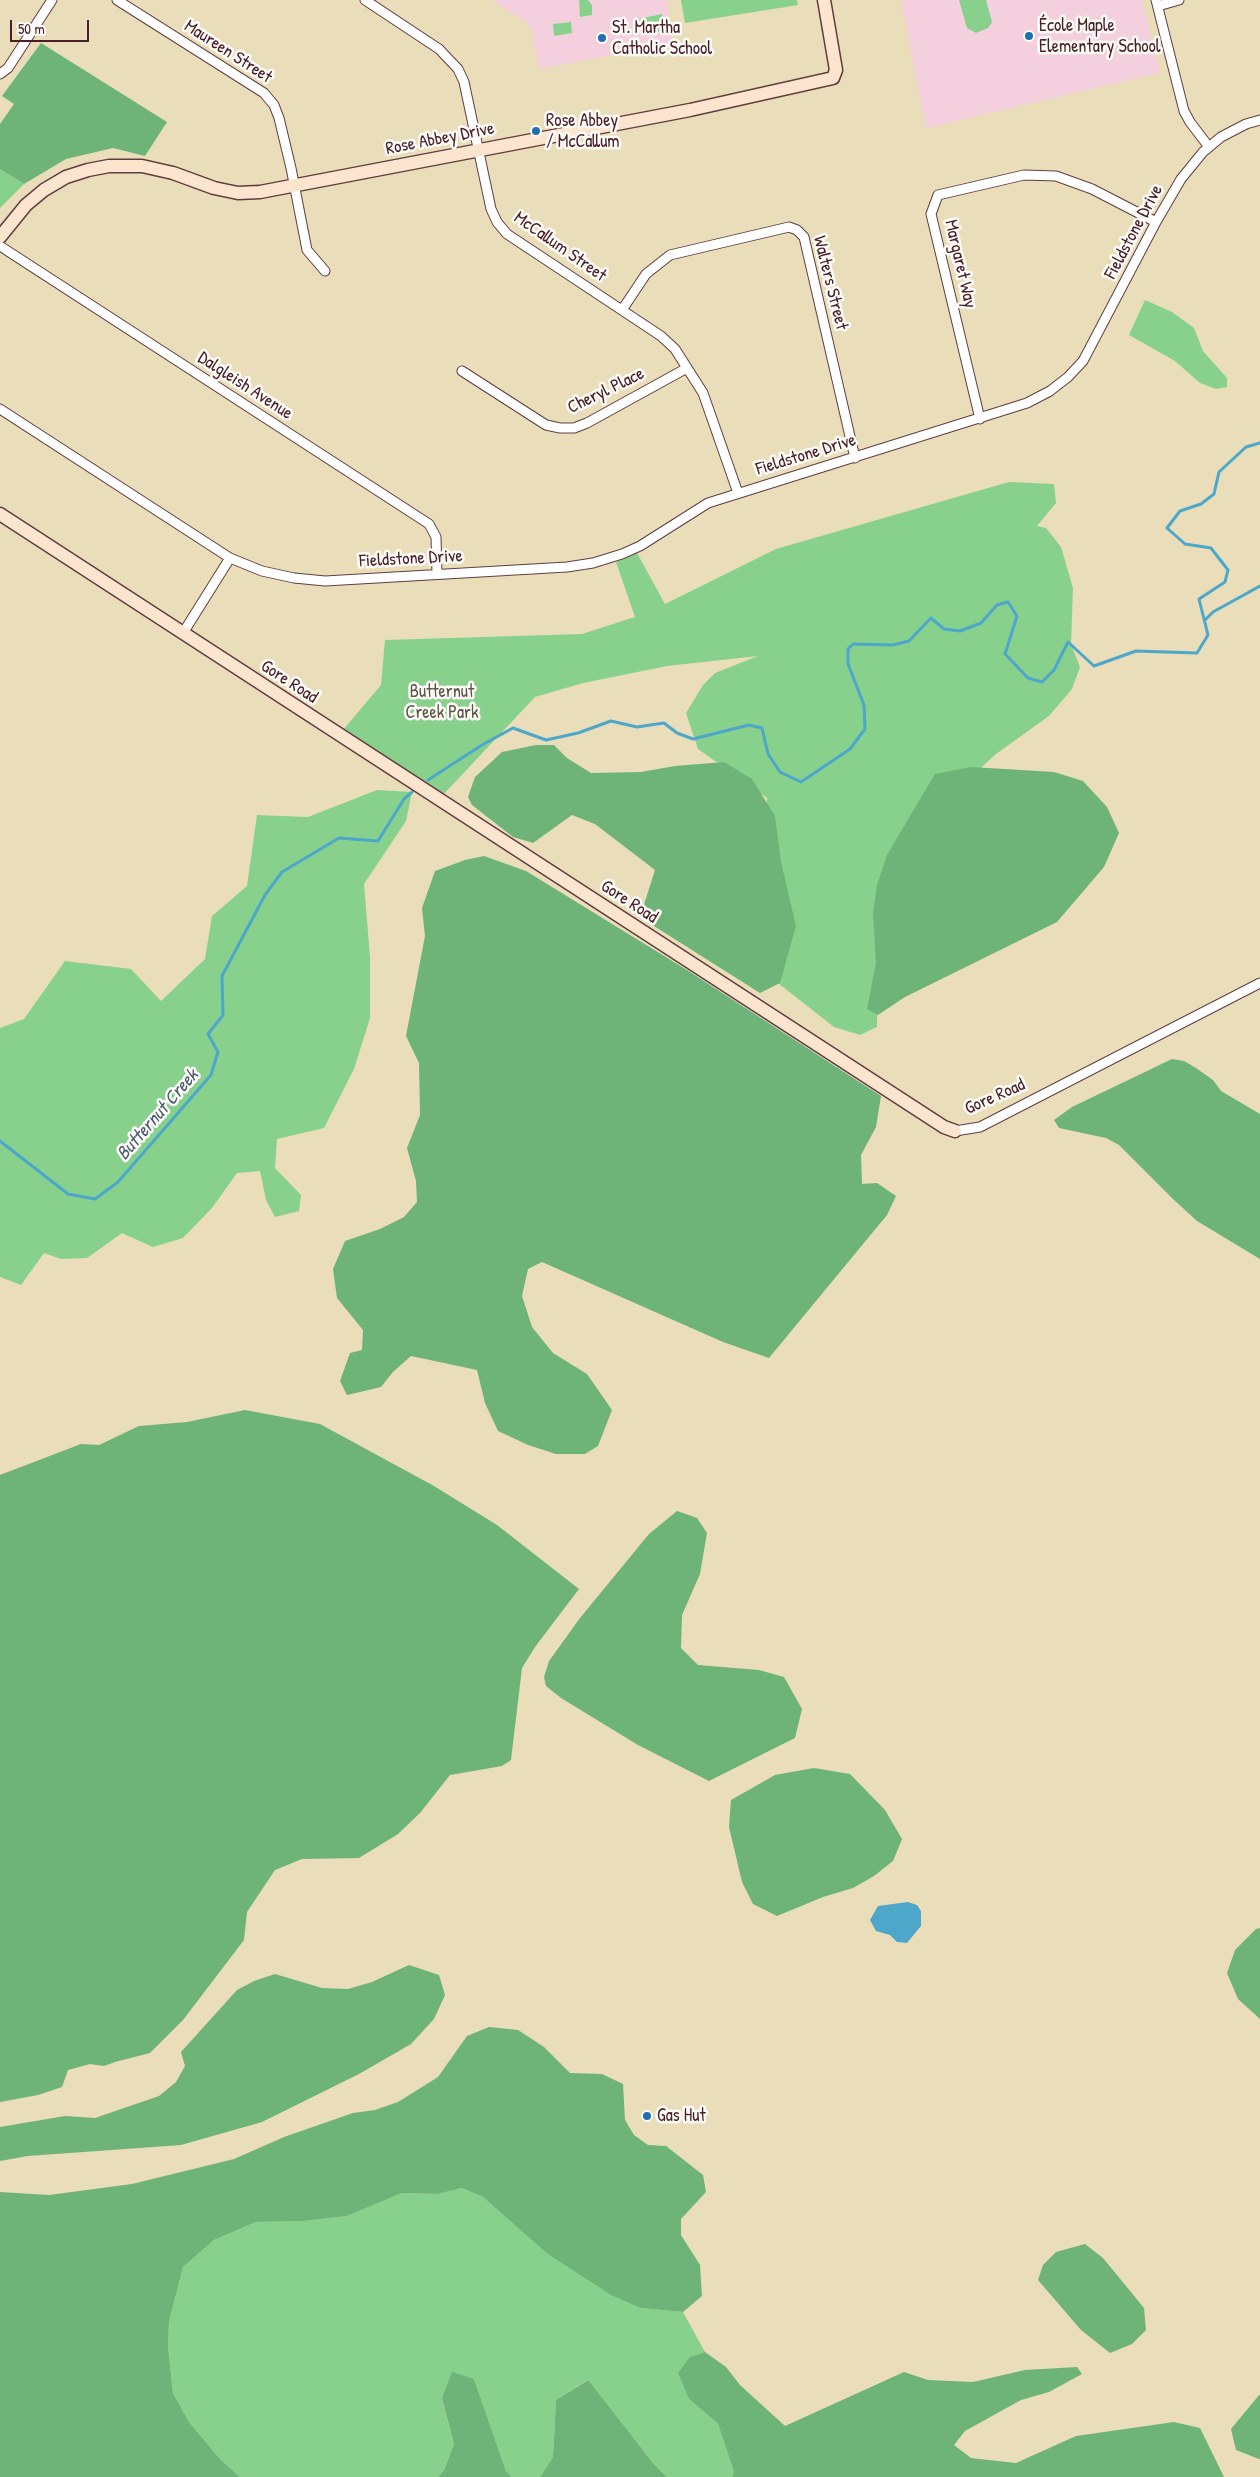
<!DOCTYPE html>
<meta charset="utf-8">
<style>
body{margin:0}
#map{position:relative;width:1260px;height:2477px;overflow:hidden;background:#e9deb9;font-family:"Patrick Hand",sans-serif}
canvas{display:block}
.scale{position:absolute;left:10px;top:20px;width:79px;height:22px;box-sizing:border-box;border:2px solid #4a1f2b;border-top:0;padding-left:6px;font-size:15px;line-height:18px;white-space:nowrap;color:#4a1f2b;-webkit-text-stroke:4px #fdfcf7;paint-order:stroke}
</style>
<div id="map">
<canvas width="1260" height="2477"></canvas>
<div class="scale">50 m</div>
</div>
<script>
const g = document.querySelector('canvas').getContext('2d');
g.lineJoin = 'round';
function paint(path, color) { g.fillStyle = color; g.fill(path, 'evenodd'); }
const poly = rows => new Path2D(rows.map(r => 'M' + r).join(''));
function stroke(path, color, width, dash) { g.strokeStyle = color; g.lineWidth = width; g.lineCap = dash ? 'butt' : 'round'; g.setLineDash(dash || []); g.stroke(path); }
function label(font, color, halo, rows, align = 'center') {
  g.font = font + ' "Patrick Hand",sans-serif'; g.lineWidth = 5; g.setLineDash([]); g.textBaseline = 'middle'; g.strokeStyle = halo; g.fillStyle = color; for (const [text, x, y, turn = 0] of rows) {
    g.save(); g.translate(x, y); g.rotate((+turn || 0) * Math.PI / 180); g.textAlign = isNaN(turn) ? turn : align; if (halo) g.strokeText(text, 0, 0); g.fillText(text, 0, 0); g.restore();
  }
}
paint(poly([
 [492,0,667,0,673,44,539,69,530,25],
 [901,0,1142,0,1160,73,926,128]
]), '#f4cfdd');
paint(poly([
 [579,0,588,0,592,5,592,15,580,17],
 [681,0,797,0,798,5,685,23],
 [959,0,986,0,992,22,988,28,976,33,967,28],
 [662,14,666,30,642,35,638,19],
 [571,22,572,33,554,36,553,24],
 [0,169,24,184,0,208],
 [1145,300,1172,312,1194,328,1203,351,1227,378,1227,387,1216,389,1200,383,1175,361,1129,335],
 [1009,482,1054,484,1056,503,1037,526,1046,528,1061,547,1073,588,1071,644,1080,667,1072,689,1049,716,996,754,906,837,878,945,877,1027,860,1035,834,1027,769,976,754,952,767,798,698,749,686,713,703,685,715,673,758,656,667,666,583,683,535,697,442,796,343,730,381,685,385,640,582,634,635,617,616,562,637,553,665,604,776,549],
 [377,790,412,792,406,821,364,884,370,957,370,1018,354,1069,324,1128,277,1139,275,1168,301,1195,299,1211,275,1217,266,1200,260,1171,237,1173,212,1208,183,1238,153,1247,122,1233,87,1258,61,1259,44,1253,21,1285,0,1277,0,1028,24,1019,65,961,131,969,161,1001,205,959,212,916,247,886,257,815,308,817],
 [462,2188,483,2197,512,2222,641,2308,683,2312,705,2352,690,2357,689,2399,718,2424,734,2472,732,2477,667,2477,653,2463,587,2380,556,2400,553,2457,540,2477,512,2477,506,2471,474,2379,442,2398,454,2444,444,2470,438,2477,240,2477,220,2459,189,2422,173,2393,168,2346,169,2322,183,2267,214,2240,256,2222,304,2221,347,2216,402,2193,438,2194]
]), '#88d18d');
paint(poly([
 [41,43,167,122,145,156,113,148,66,159,24,184,0,169,0,124,14,104,2,96],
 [536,745,554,745,567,758,591,773,641,772,675,766,724,762,752,779,775,816,781,862,796,926,780,983,760,993,646,921,641,914,655,870,595,824,572,815,533,843,513,837,472,805,468,797,475,777,502,752],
 [971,767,1054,772,1083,781,1107,807,1119,833,1104,867,1057,922,905,997,878,1015,867,1009,876,963,873,913,877,885,887,855,935,774],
 [484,856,526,871,687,970,881,1096,876,1127,861,1155,862,1184,877,1183,896,1196,887,1215,769,1358,723,1342,542,1262,528,1269,522,1296,532,1327,553,1353,587,1374,612,1410,598,1446,585,1454,556,1454,528,1445,498,1431,485,1403,477,1370,411,1356,393,1372,381,1387,347,1395,340,1381,350,1353,362,1350,363,1330,337,1298,333,1269,345,1241,380,1229,404,1217,417,1202,416,1181,407,1148,420,1115,419,1063,406,1036,425,936,422,908,435,871,465,860],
 [1172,1059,1184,1061,1196,1068,1213,1080,1221,1091,1260,1114,1260,1259,1197,1221,1173,1199,1119,1145,1106,1138,1059,1128,1054,1120,1072,1107],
 [245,1410,320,1424,434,1486,497,1525,579,1589,535,1647,522,1668,511,1760,502,1766,450,1775,420,1813,398,1834,359,1858,302,1859,275,1870,247,1912,244,1940,183,2020,150,2053,115,2062,104,2066,90,2064,68,2070,62,2087,38,2095,0,2102,0,1475,81,1444,99,1445,139,1426,187,1422],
 [677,1511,697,1518,707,1533,700,1574,682,1615,681,1648,698,1665,759,1670,784,1677,802,1709,795,1738,709,1781,638,1745,561,1698,546,1686,544,1677,549,1661,580,1618,649,1534],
 [814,1768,850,1774,885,1810,902,1839,893,1861,874,1876,853,1888,823,1897,777,1916,753,1904,742,1882,729,1827,731,1800,775,1775],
 [1260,1928,1260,2019,1238,1999,1227,1973,1235,1950,1256,1929],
 [409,1965,439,1975,445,1995,434,2019,411,2044,359,2074,262,2122,181,2145,28,2156,0,2161,0,2127,65,2116,95,2118,159,2096,176,2082,185,2066,181,2052,237,1990,254,1981,275,1974,322,1988,348,1989,372,1982],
 [489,2027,518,2030,544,2047,570,2073,602,2074,623,2084,625,2120,634,2135,648,2145,666,2146,703,2175,706,2192,681,2219,681,2235,700,2265,702,2296,683,2312,641,2308,611,2295,548,2254,483,2197,462,2188,438,2194,402,2193,347,2216,304,2221,256,2222,214,2240,183,2267,169,2322,168,2346,173,2393,189,2422,220,2459,240,2477,0,2477,0,2192,49,2195,132,2184,234,2159,284,2137,353,2113,375,2110,398,2102,438,2077,467,2036],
 [1085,2244,1103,2258,1144,2308,1146,2330,1132,2344,1110,2353,1081,2330,1038,2280,1043,2265,1056,2252],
 [705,2352,726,2367,740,2385,785,2426,904,2372,928,2380,973,2382,1025,2370,1077,2367,1082,2374,1049,2392,1021,2400,965,2431,954,2445,971,2458,1016,2463,1076,2436,1174,2422,1200,2428,1224,2477,732,2477,734,2472,718,2424,689,2399,678,2373,690,2357],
 [452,2372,474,2379,506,2471,512,2477,438,2477,444,2470,454,2444,442,2398],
 [588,2380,653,2463,667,2477,540,2477,553,2457,556,2400],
 [1260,2394,1260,2459,1259,2459,1236,2450,1231,2429]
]), '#6eb378');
paint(poly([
 [908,1902,917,1905,921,1911,921,1926,907,1943,897,1942,890,1935,876,1931,870,1920,878,1906]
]), '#4ca7ca');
stroke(poly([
 [1205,620,1213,612,1260,586],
 [428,780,482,745,513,728,546,740,578,733,611,721,637,727,664,723,677,733,693,739,749,725,762,728,768,754,780,772,801,782,850,749,865,729,864,705,848,664,848,649,853,644,893,645,909,641,931,618,944,629,960,631,981,623,997,605,1008,602,1017,616,1005,654,1028,678,1042,682,1054,670,1068,642,1094,666,1136,651,1197,653,1208,635,1199,599,1225,582,1228,570,1211,548,1185,544,1167,528,1180,511,1201,504,1214,494,1219,472,1246,447,1260,443],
 [0,1141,68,1194,95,1199,118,1182,211,1075,218,1052,208,1034,223,1015,222,976,265,895,282,872,339,838,378,841,404,799,412,792]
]), '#4ca7ca', 3);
const street = poly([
 [117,0,264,93,274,105,279,118,291,168,307,250,325,271],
 [365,0,439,49,458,69,464,82,491,209,497,222,507,234,661,336,675,349,703,393,738,493],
 [1156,0,1184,111,1190,122,1209,147],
 [1158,6,1179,0],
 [0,74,8,68,52,0],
 [0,246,429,524,436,537,437,574],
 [622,310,646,274,670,255,789,227,797,230,804,237,855,458],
 [462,371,546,425,560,428,574,428,587,423,687,368],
 [0,409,230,558,262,571,294,578,325,581,567,567,593,563,622,554,640,546,708,503,1027,403,1050,391,1068,377,1083,361,1156,222,1181,179,1203,152,1221,137,1246,124,1260,120],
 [980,419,931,214,938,195,1024,175,1056,176,1092,189,1156,222],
 [183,633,230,558],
 [955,1131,980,1127,1260,983]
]);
const secondary = poly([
 [0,237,26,205,44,190,66,177,88,170,109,166,142,166,173,173,214,188,238,193,260,192,690,110,833,78,836,70,824,0],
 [0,514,944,1127,955,1131]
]);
stroke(street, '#623c40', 11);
stroke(secondary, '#623c40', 15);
stroke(street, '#fff', 9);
stroke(secondary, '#fce5cf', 12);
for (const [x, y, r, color] of [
 [1029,36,5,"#1f6fb2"],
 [602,38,5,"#1f6fb2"],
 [536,131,5,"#1f6fb2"],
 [647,2116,5,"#1f6fb2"]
]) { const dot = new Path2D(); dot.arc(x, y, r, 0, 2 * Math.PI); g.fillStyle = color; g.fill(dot); stroke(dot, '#fdfcf7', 2); }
label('18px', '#4a1f2b', '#fdfcf7', [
 ["École Maple",1039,26],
 ["Elementary School",1039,47],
 ["St. Martha",612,28],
 ["Catholic School",612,49],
 ["Rose Abbey",546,121],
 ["/ McCallum",546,142],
 ["Gas Hut",657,2116]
], 'left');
label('18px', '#4a1f2b', '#fdfcf7', [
 ["Maureen Street",228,52,33],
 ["Rose Abbey Drive",440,139,-11],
 ["Fieldstone Drive",1134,232,-62],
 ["McCallum Street",560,247,35],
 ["Margaret Way",960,264,77],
 ["Walters Street",830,283,76],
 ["Dalgleish Avenue",245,386,33],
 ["Cheryl Place",606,391,-26],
 ["Fieldstone Drive",806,455,-17],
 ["Fieldstone Drive",411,559,-3],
 ["Gore Road",289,682,33],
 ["Gore Road",629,902,33],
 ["Gore Road",995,1097,-24]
]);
label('18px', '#5d5448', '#fdfcf7', [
 ["Butternut",442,692],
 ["Creek Park",442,713]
]);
label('italic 19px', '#4b5c73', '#fdfcf7', [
 ["Butternut Creek",158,1115,-49]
]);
</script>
